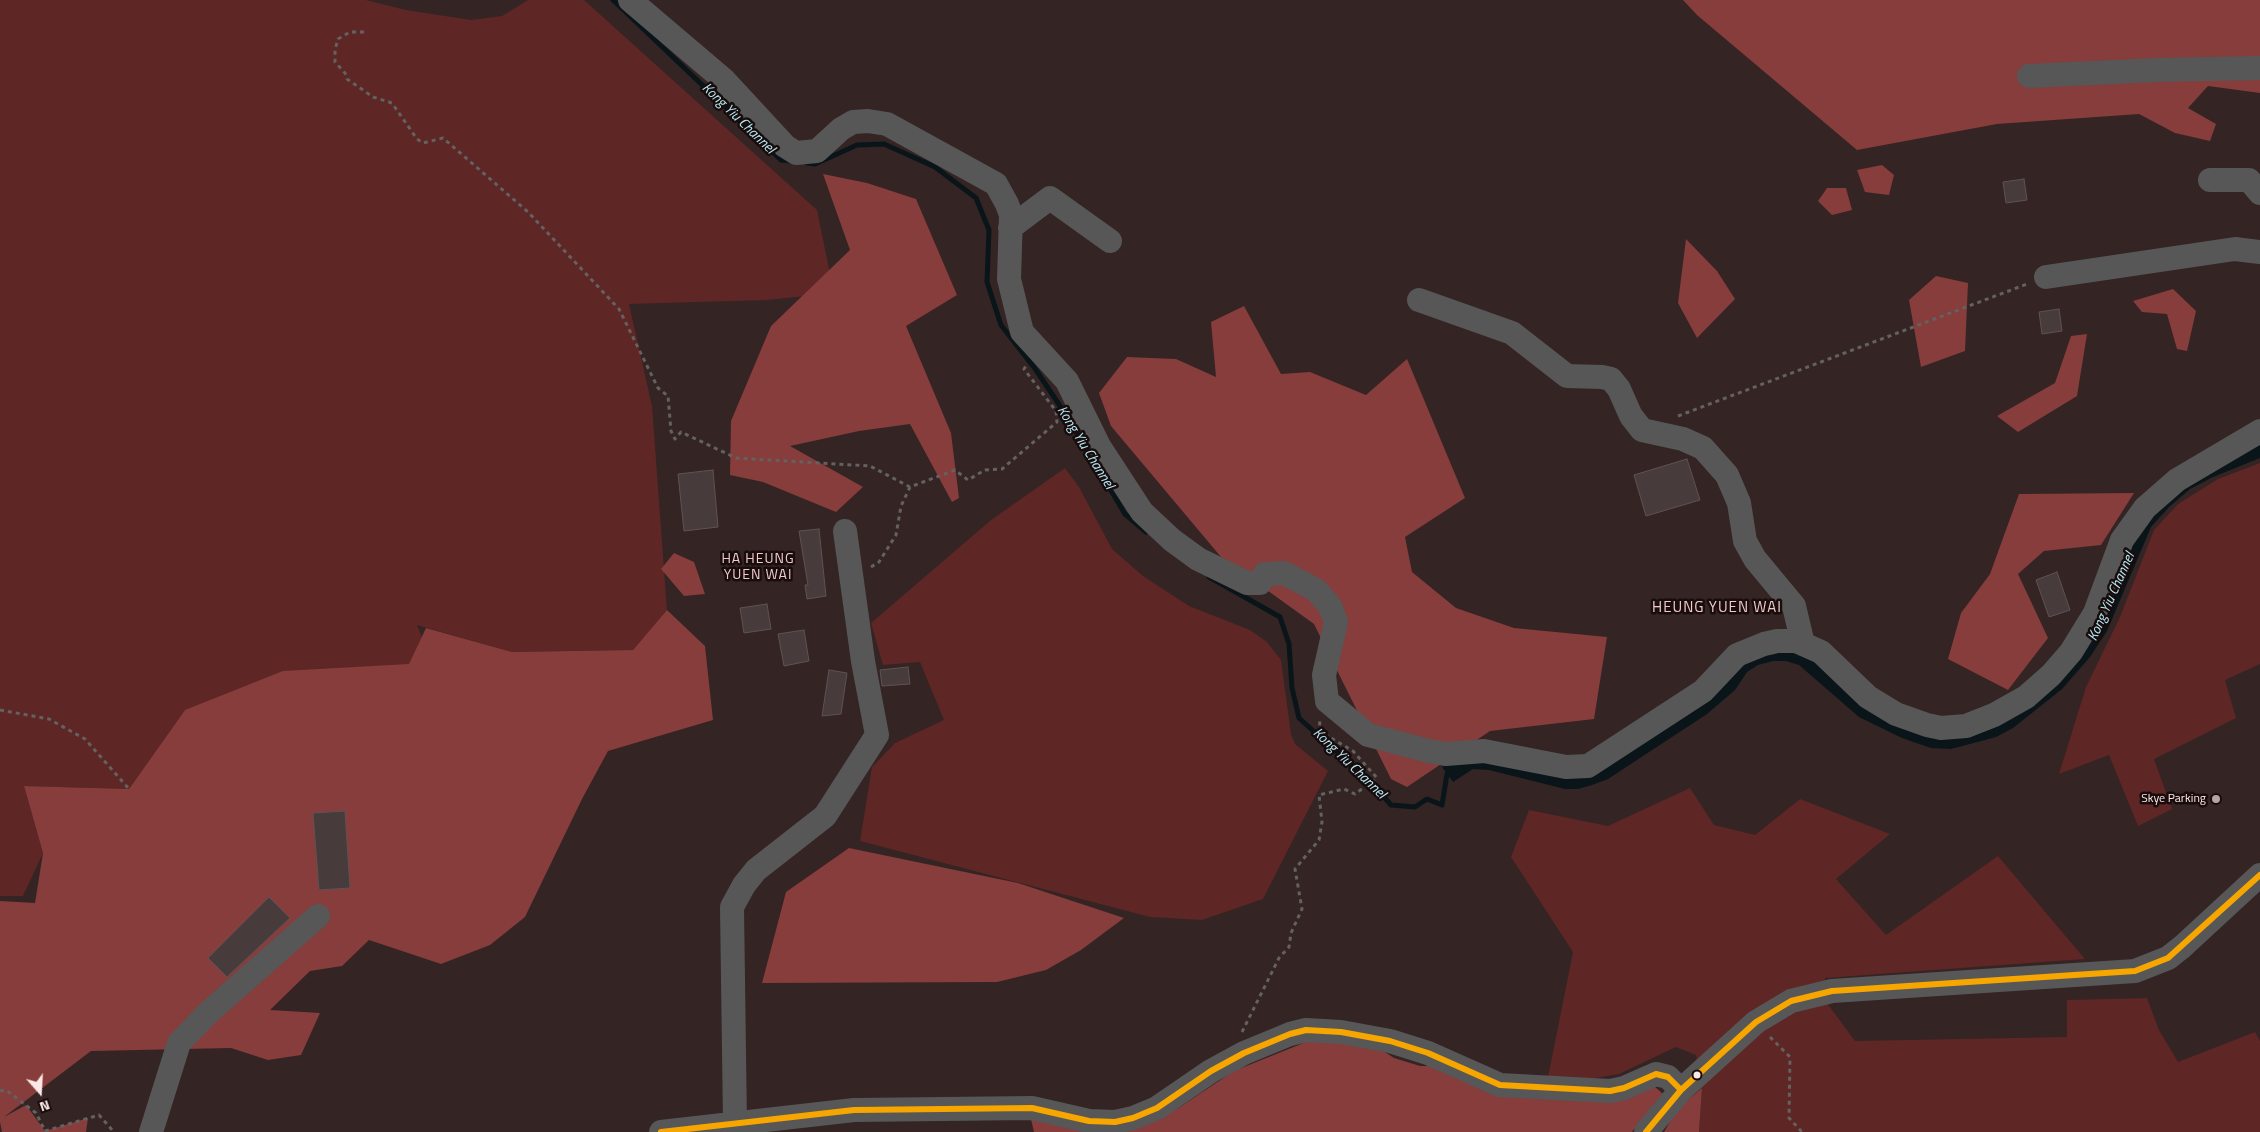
<!DOCTYPE html>
<style>
body{margin:0}
#map{position:relative;width:2260px;height:1132px;overflow:hidden;background:#342424;font-family:"Titillium Web",sans-serif}
canvas{display:block}
.north{position:absolute;left:15px;top:1067px;width:50px;height:50px;-webkit-text-stroke:4px #190c0c;paint-order:stroke;rotate:161deg;font-size:14px;font-weight:700;line-height:20px;text-align:center;color:#fce8e6}
.north::after{content:'';display:block;margin:auto;width:18px;height:22px;background:#fce8e6;clip-path:polygon(50% 0,100% 100%,50% 72%,0 100%)}
</style>
<div id="map">
<canvas width="2260" height="1132"></canvas>
<div class="north">N</div>
</div>
<script>
const g = document.querySelector('canvas').getContext('2d');
g.lineJoin = 'round';
function paint(path, color) { g.fillStyle = color; g.fill(path, 'evenodd'); }
const poly = rows => new Path2D(rows.map(r => 'M' + r).join(''));
function stroke(path, color, width, dash) { g.strokeStyle = color; g.lineWidth = width; g.lineCap = dash ? 'butt' : 'round'; g.setLineDash(dash || []); g.stroke(path); }
function label(font, color, halo, rows, align = 'center') {
  g.font = font + ' "Titillium Web",sans-serif'; g.lineWidth = 5; g.setLineDash([]); g.textBaseline = 'middle'; g.strokeStyle = halo; g.fillStyle = color; for (const [text, x, y, turn = 0] of rows) {
    g.save(); g.translate(x, y); g.rotate((+turn || 0) * Math.PI / 180); g.textAlign = isNaN(turn) ? turn : align; if (halo) g.strokeText(text, 0, 0); g.fillText(text, 0, 0); g.restore();
  }
}
paint(poly([
 [0,0,366,0,406,10,471,20,502,16,528,0,584,0,817,210,834,293,767,300,629,304,652,406,667,610,633,650,512,652,417,625,452,712,185,710,129,789,24,786,43,853,23,896,0,896],
 [2260,463,2260,664,2225,680,2236,718,2154,759,2172,809,2138,826,2109,755,2059,774,2086,687,2120,617,2154,530,2178,504,2218,479],
 [1065,468,1079,487,1112,549,1143,576,1189,606,1250,630,1267,642,1281,660,1291,734,1295,744,1328,771,1263,899,1202,920,1150,917,860,841,872,767,895,743,944,720,920,662,883,665,871,623,991,520],
 [1690,788,1714,825,1755,835,1800,799,1890,834,1836,879,1886,935,1998,856,2085,959,1825,978,1827,1003,1855,1041,2067,1037,2067,1000,2147,998,2159,1030,2178,1062,2255,1032,2260,1041,2260,1132,1699,1132,1702,1088,1696,1055,1676,1047,1619,1074,1584,1080,1548,1077,1573,952,1511,857,1529,810,1608,826]
]), '#5e2625');
paint(poly([
 [1683,0,2260,0,2260,93,2208,86,2188,108,2216,124,2210,141,2175,133,2139,114,1997,124,1857,150,1697,15],
 [1882,165,1894,175,1889,195,1865,192,1857,170],
 [823,174,867,183,916,199,957,295,906,326,951,433,959,498,952,502,910,424,859,431,790,446,863,487,836,512,763,482,730,475,731,421,771,326,850,250],
 [1827,188,1846,188,1852,210,1832,215,1818,201],
 [1686,239,1717,271,1735,299,1697,338,1678,303],
 [1936,276,1968,283,1965,351,1921,367,1909,300],
 [2173,289,2196,311,2187,351,2177,349,2167,314,2142,312,2133,301],
 [1244,306,1281,374,1310,372,1366,395,1407,359,1465,498,1405,537,1412,572,1456,608,1514,628,1607,637,1594,719,1490,731,1407,787,1391,779,1314,624,1221,557,1111,426,1099,393,1127,357,1176,359,1216,377,1211,322],
 [2087,334,2077,396,2018,432,1997,416,2055,383,2071,336],
 [2134,493,2101,545,2044,551,2018,574,2048,638,2008,690,1948,659,1961,613,1990,574,2019,494],
 [674,553,694,562,705,594,684,596,661,569],
 [667,610,705,646,713,720,608,751,582,799,525,917,490,945,441,964,369,940,342,966,310,971,270,1010,320,1013,301,1055,268,1060,231,1048,91,1051,4,1117,26,1105,45,1131,88,1118,86,1132,2,1132,0,1122,0,901,35,903,43,853,24,786,129,789,185,710,283,671,409,664,426,628,512,652,633,650],
 [849,848,1018,883,1124,918,1081,950,1046,970,997,982,762,983,786,892],
 [1311,1040,1376,1046,1394,1058,1420,1066,1444,1066,1485,1088,1654,1086,1663,1094,1632,1132,1034,1132,1030,1115,1177,1109,1234,1071],
 [1702,1088,1699,1132,1664,1132,1678,1108]
]), '#863d3b');
paint(poly([
 [2260,445,2260,458,2213,477,2190,489,2169,507,2151,527,2107,631,2090,657,2062,689,2013,728,1996,737,1951,749,1931,748,1902,738,1859,717,1799,665,1786,661,1773,661,1758,665,1747,672,1735,690,1707,714,1608,779,1592,785,1578,789,1565,789,1489,770,1473,769,1453,782,1442,767,1464,757,1565,773,1755,651,1798,649,1941,733,2036,694,2124,549,2182,481]
]), '#0a1519');
stroke(poly([
 [613,0,781,160,791,161],
 [807,163,815,164,857,145,884,144,935,167,976,198,989,230,987,282,1001,325,1036,370,1066,415,1125,514,1146,532],
 [1209,577,1280,617,1289,644,1292,688,1299,718,1377,789,1391,805,1415,807,1427,799,1442,805,1447,774,1452,772]
]), '#0a1519', 5);
const building = poly([
 [2024,179,2027,200,2006,203,2003,182,2024,179],
 [2059,309,2062,331,2042,334,2039,312,2059,309],
 [1687,459,1700,500,1646,516,1634,475,1687,459],
 [713,470,718,527,684,531,678,474,713,470],
 [819,529,826,596,807,599,805,585,808,585,799,531,819,529],
 [2057,572,2070,610,2049,617,2036,580,2057,572],
 [767,604,771,629,744,633,740,608,767,604],
 [804,630,809,661,784,666,778,634,804,630],
 [908,667,910,684,882,686,880,670,908,667],
 [829,670,847,673,841,714,822,716,829,670],
 [345,811,350,888,319,890,313,813,345,811],
 [269,897,290,918,227,977,208,958,269,897]
]);
paint(building, '#483b3b');
stroke(building, '#605252', 1);
stroke(poly([
 [364,32,350,32,338,39,335,50,335,62,345,73,347,79,373,97,392,103,417,139,423,143,443,138,528,212,619,309,658,388,668,396,671,431,675,439,681,432,736,458,870,466,910,487],
 [1678,416,2027,284],
 [871,567,879,562,896,535,901,506,910,487,955,470,968,480,985,470,1002,469,1057,422,1056,411,1024,369,1026,366],
 [0,710,49,719,85,739,129,789],
 [1242,1032,1279,958,1289,947,1291,933,1302,909,1295,869,1319,840,1322,822,1319,795,1344,789,1355,794,1377,778,1353,751,1319,731,1320,720],
 [1770,1037,1790,1057,1789,1118,1802,1132],
 [0,1091,6,1090,36,1113,45,1131,99,1115,114,1132]
]), '#646161', 3, [4, 4]);
stroke(poly([
 [630,0,724,80,785,146,796,153,817,151,841,129,853,122,868,121,887,124,996,184,1007,204,1011,215,1009,279,1022,332,1067,381,1099,446,1142,512,1172,540,1198,559,1247,583,1260,583,1265,574,1284,573,1316,590,1330,606,1336,622,1324,675,1327,701,1368,735,1429,751,1446,754,1484,751,1566,767,1588,766,1703,691,1737,655,1764,644,1777,641,1796,641,1821,652,1868,697,1896,714,1927,725,1941,728,1966,726,1994,715,2026,697,2051,675,2071,652,2095,613,2122,540,2145,508,2177,480,2260,431],
 [2029,76,2157,70,2260,68],
 [2210,180,2249,180,2260,193],
 [1010,228,1050,198,1110,241],
 [2046,277,2235,249,2260,252],
 [1419,300,1512,333,1567,376,1602,377,1611,379,1619,389,1631,416,1642,430,1683,439,1703,448,1727,475,1739,503,1745,541,1755,559,1794,606,1803,644],
 [735,1124,732,907,744,885,756,870,825,816,877,735,863,661,845,531],
 [151,1132,179,1043,209,1012,318,916],
 [661,1132,854,1110,1032,1108,1089,1121,1115,1122,1133,1118,1157,1108,1211,1071,1244,1053,1290,1034,1306,1030,1341,1032,1390,1041,1428,1053,1500,1085,1610,1091,1624,1088,1656,1074,1668,1077,1681,1090],
 [1646,1132,1681,1090,1756,1022,1791,1001,1832,991,2135,971,2168,958,2182,947,2260,875]
]), '#575758', 24);
stroke(poly([
 [661,1132,854,1110,1032,1108,1089,1121,1115,1122,1133,1118,1157,1108,1211,1071,1244,1053,1290,1034,1306,1030,1341,1032,1390,1041,1428,1053,1500,1085,1610,1091,1624,1088,1656,1074,1668,1077,1681,1090],
 [1646,1132,1681,1090,1756,1022,1791,1001,1832,991,2135,971,2168,958,2260,875]
]), '#f7a600', 6);
for (const [x, y, r, color] of [
 [2216,799,5,"#b6a3a2"],
 [1697,1075,4.5,"#fce8e6"]
]) { const dot = new Path2D(); dot.arc(x, y, r, 0, 2 * Math.PI); g.fillStyle = color; g.fill(dot); stroke(dot, '#190c0c', 2); }
label('12px', '#fce8e6', '#190c0c', [
 ["Skye Parking",2206,799]
], 'right');
label('italic 14px', '#b8eefa', '#190c0c', [
 ["Kong Yiu Channel",738,119,44],
 ["Kong Yiu Channel",1085,448,58],
 ["Kong Yiu Channel",2112,597,-66],
 ["Kong Yiu Channel",1349,764,44]
]);
g.letterSpacing = '1px';
label('14px', '#f2cbc8', '#190c0c', [
 ["HA HEUNG",758,560],
 ["YUEN WAI",758,576]
]);
g.letterSpacing = '0px';
g.letterSpacing = '1px';
label('15px', '#f2cbc8', '#190c0c', [
 ["HEUNG YUEN WAI",1717,608]
]);
g.letterSpacing = '0px';
</script>
